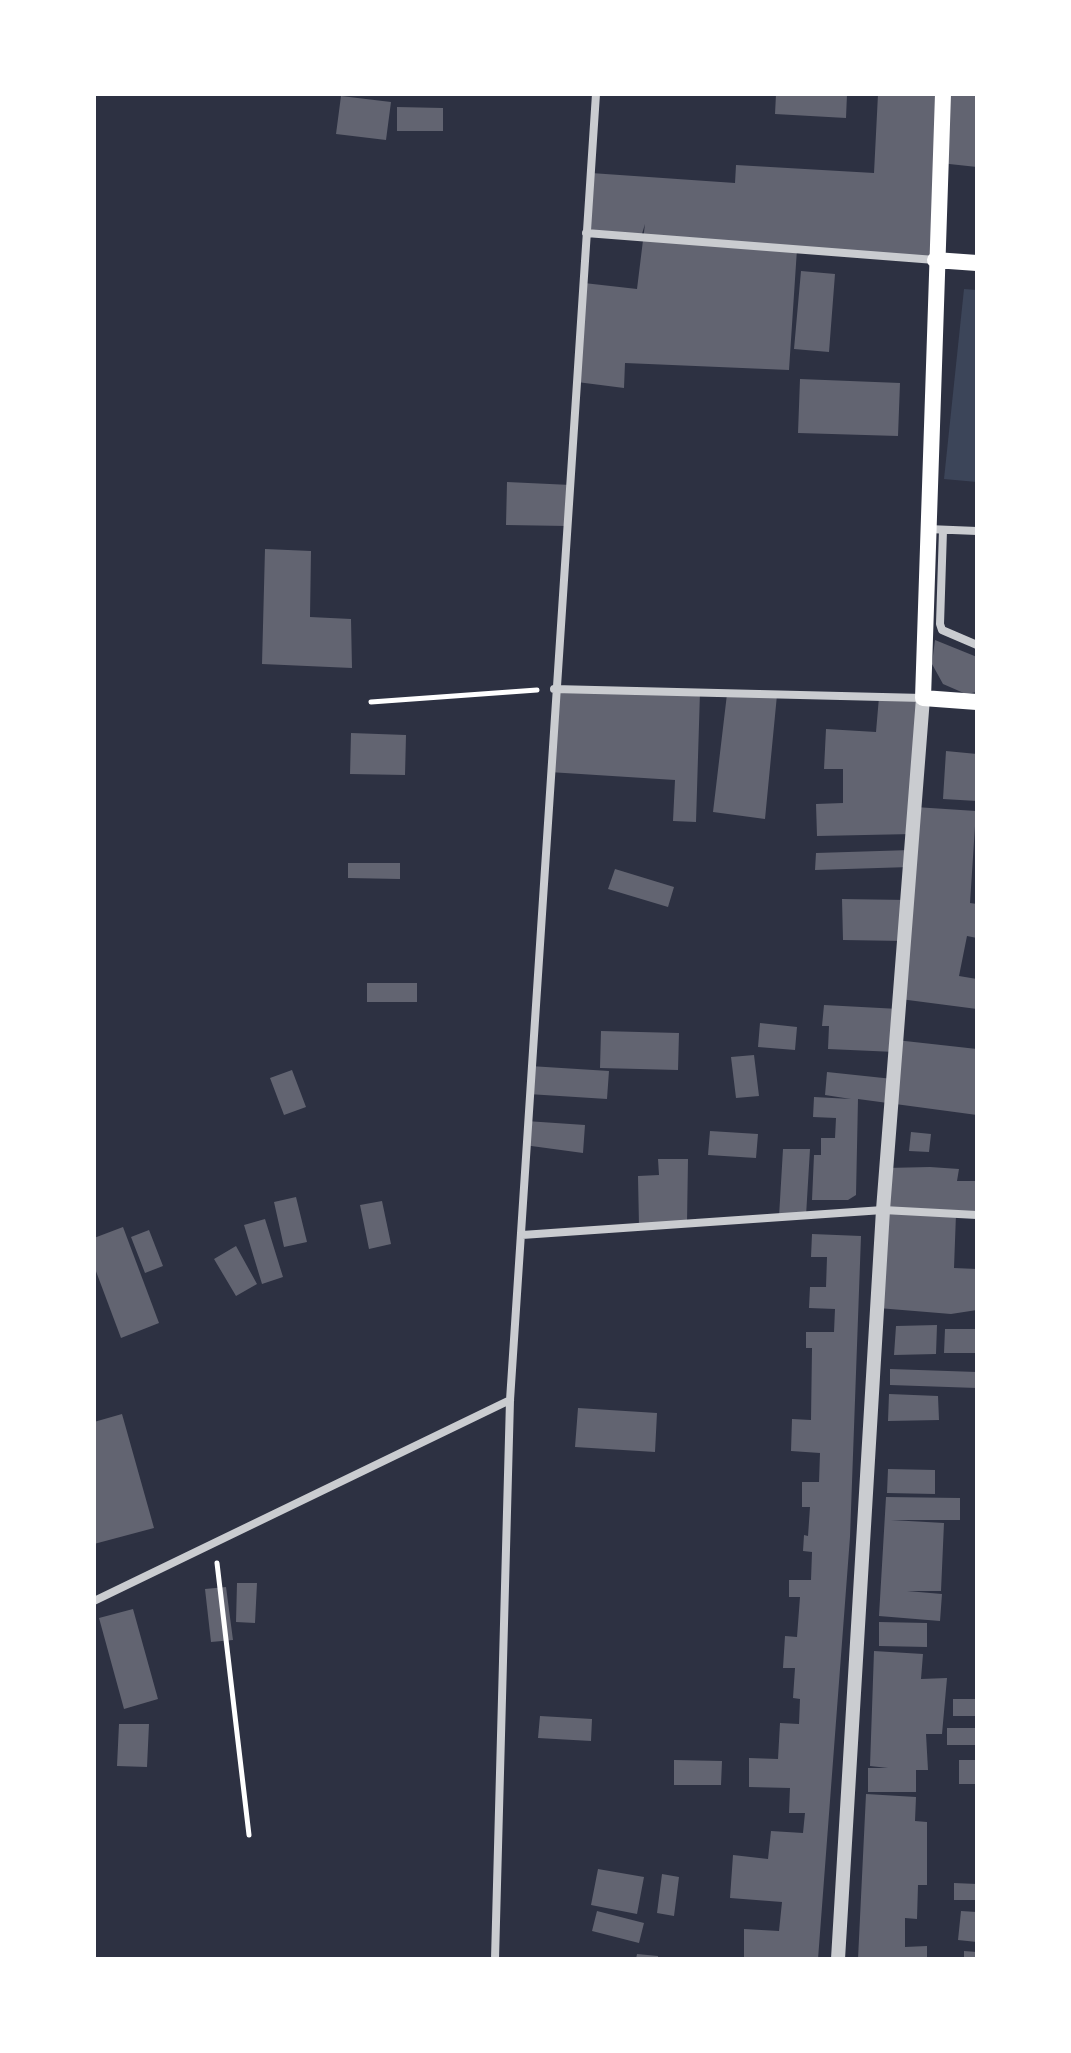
<!DOCTYPE html>
<style>
body{margin:0}
#map{position:relative;width:1071px;height:2053px;overflow:hidden;background:#2d3142;font-family:Lato,sans-serif}
canvas{display:block}
.frame{position:absolute;inset:0;border:96px solid #fff;pointer-events:none}
</style>
<div id="map">
<canvas width="1071" height="2053"></canvas>
<div class="frame"></div>
</div>
<script>
const g = document.querySelector('canvas').getContext('2d');
g.lineJoin = 'round';
function paint(path, color) { g.fillStyle = color; g.fill(path, 'evenodd'); }
const poly = rows => new Path2D(rows.map(r => 'M' + r).join(''));
function stroke(path, color, width, dash) { g.strokeStyle = color; g.lineWidth = width; g.lineCap = dash ? 'butt' : 'round'; g.setLineDash(dash || []); g.stroke(path); }
paint(poly([
 [964,289,977,290,977,482,944,479]
]), '#3c4559');
paint(poly([
 [776,94,847,94,846,118,775,114],
 [878,94,977,94,977,167,940,163,935,260,797,249,789,370,625,363,624,388,577,382,584,283,637,289,645,224,641,237,586,233,591,173,735,183,736,165,874,173],
 [341,96,391,102,386,140,336,134],
 [397,107,443,108,443,131,397,131],
 [801,271,835,274,829,352,794,349],
 [800,379,900,383,898,436,798,433],
 [507,482,571,485,567,526,506,525],
 [265,549,311,551,310,617,351,619,352,668,262,664],
 [935,640,977,657,977,692,966,694,943,684,932,664],
 [554,689,700,692,696,822,673,821,675,780,549,772],
 [727,694,777,695,765,819,713,812],
 [879,697,923,698,915,807,976,811,970,903,977,904,977,938,967,936,959,976,977,979,977,1009,900,999,904,941,843,940,842,899,907,900,910,867,815,870,816,853,911,850,913,834,817,836,816,804,843,803,843,769,824,769,826,729,876,732],
 [351,733,406,735,405,775,350,774],
 [946,751,977,754,977,801,943,799],
 [348,863,400,863,400,879,348,878],
 [615,869,674,887,668,907,608,889],
 [367,983,417,983,417,1002,367,1002],
 [824,1005,899,1009,896,1040,977,1049,977,1115,858,1099,856,1195,848,1200,812,1200,814,1155,821,1155,821,1138,835,1138,836,1118,813,1117,814,1097,851,1099,825,1095,827,1072,893,1079,895,1052,828,1049,829,1026,822,1026],
 [760,1023,797,1027,795,1050,758,1047],
 [601,1031,679,1033,678,1070,600,1068],
 [754,1055,759,1096,736,1098,731,1057],
 [530,1066,609,1071,607,1099,528,1094],
 [292,1070,306,1107,284,1115,270,1078],
 [526,1121,585,1125,583,1153,524,1145],
 [710,1131,758,1134,756,1158,708,1155],
 [911,1132,931,1134,929,1152,909,1151],
 [783,1149,810,1149,806,1216,779,1217],
 [658,1159,688,1159,687,1223,639,1226,638,1176,659,1175],
 [930,1167,959,1169,957,1181,977,1181,977,1215,956,1214,954,1268,977,1269,977,1310,951,1314,878,1308,886,1168],
 [296,1197,307,1242,284,1247,274,1202],
 [382,1201,391,1244,369,1249,360,1205],
 [265,1219,283,1277,262,1284,244,1225],
 [123,1227,159,1323,121,1338,94,1266,94,1238],
 [149,1230,163,1266,145,1273,131,1237],
 [812,1234,861,1236,850,1537,818,1959,744,1959,744,1929,779,1931,782,1902,730,1898,733,1855,768,1859,771,1831,803,1833,805,1813,789,1813,790,1788,749,1787,749,1758,778,1759,780,1723,799,1724,800,1699,793,1698,795,1668,783,1668,785,1636,797,1637,800,1597,789,1597,789,1580,811,1580,812,1552,803,1551,804,1535,808,1536,810,1507,802,1507,802,1482,819,1482,820,1453,791,1451,792,1419,811,1420,812,1348,806,1348,806,1332,834,1332,835,1309,809,1308,810,1287,826,1287,827,1257,811,1257],
 [236,1246,257,1284,236,1296,214,1259],
 [937,1325,936,1354,894,1355,896,1326],
 [945,1329,977,1329,977,1353,944,1353],
 [890,1369,977,1372,977,1388,890,1385],
 [889,1394,938,1396,939,1420,888,1421],
 [578,1408,657,1413,655,1452,575,1447],
 [122,1414,154,1528,94,1544,94,1422],
 [888,1469,935,1470,935,1494,887,1493],
 [886,1497,960,1498,960,1520,891,1520,944,1523,941,1591,907,1591,942,1594,940,1621,879,1616],
 [237,1583,257,1583,255,1623,236,1622],
 [226,1587,233,1640,211,1642,205,1589],
 [133,1609,158,1699,124,1709,99,1618],
 [879,1622,927,1623,927,1647,879,1646],
 [874,1651,923,1654,921,1679,947,1678,942,1734,926,1734,928,1770,916,1770,916,1792,868,1792,868,1768,888,1768,870,1766],
 [953,1699,977,1699,977,1716,953,1716],
 [540,1716,592,1719,591,1741,538,1738],
 [119,1724,149,1724,147,1767,117,1766],
 [947,1728,977,1728,977,1745,947,1745],
 [674,1760,722,1761,721,1785,674,1785],
 [959,1760,977,1760,977,1784,959,1784],
 [866,1794,916,1797,915,1821,927,1822,927,1885,918,1885,917,1919,905,1918,905,1947,927,1946,927,1959,858,1959],
 [598,1869,644,1877,637,1914,591,1905],
 [662,1874,679,1877,674,1916,657,1913],
 [954,1883,977,1884,977,1900,954,1900],
 [597,1911,644,1923,639,1943,592,1931],
 [961,1911,977,1912,977,1942,958,1940],
 [964,1951,977,1952,977,1959,964,1959],
 [637,1954,658,1956,658,1959,636,1959]
]), '#626471');
stroke(poly([
 [371,702,537,690],
 [217,1563,249,1835]
]), '#fff', 5);
stroke(poly([
 [586,233,935,260],
 [928,529,977,531],
 [943,530,940,624,942,630,977,645],
 [554,689,923,698],
 [522,1235,883,1210,977,1215],
 [94,1601,510,1400],
 [495,1959,510,1400,596,94]
]), '#caccd0', 8);
stroke(poly([
 [838,1959,883,1210,923,698]
]), '#caccd0', 14);
stroke(poly([
 [943,94,923,698,977,702],
 [935,260,977,263]
]), '#fff', 16);
</script>
